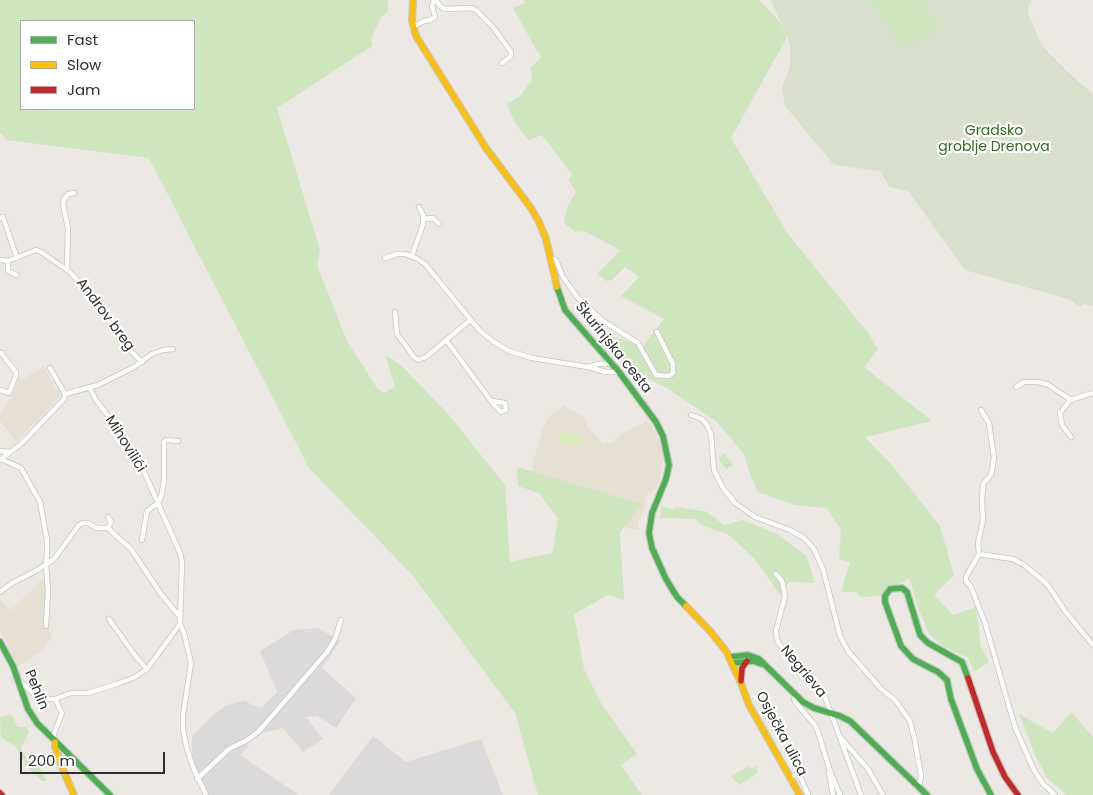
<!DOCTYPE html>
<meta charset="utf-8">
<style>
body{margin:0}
#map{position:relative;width:1093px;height:795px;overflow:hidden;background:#ece8e4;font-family:Poppins,sans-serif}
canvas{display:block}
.legend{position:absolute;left:20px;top:20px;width:175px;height:90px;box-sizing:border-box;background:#fff;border:1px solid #ababab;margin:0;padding:6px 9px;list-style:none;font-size:15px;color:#2e2e2e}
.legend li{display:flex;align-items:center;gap:10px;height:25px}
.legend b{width:25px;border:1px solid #ababab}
.scale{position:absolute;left:20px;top:752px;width:145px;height:22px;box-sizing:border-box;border:2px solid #2e2e2e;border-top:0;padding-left:6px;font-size:15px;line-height:18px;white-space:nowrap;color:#2e2e2e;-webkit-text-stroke:4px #fff;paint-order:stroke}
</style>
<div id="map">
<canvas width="1093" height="795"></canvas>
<ul class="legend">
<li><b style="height:6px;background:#4caf50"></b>Fast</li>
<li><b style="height:6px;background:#ffc107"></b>Slow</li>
<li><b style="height:6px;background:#c62828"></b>Jam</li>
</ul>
<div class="scale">200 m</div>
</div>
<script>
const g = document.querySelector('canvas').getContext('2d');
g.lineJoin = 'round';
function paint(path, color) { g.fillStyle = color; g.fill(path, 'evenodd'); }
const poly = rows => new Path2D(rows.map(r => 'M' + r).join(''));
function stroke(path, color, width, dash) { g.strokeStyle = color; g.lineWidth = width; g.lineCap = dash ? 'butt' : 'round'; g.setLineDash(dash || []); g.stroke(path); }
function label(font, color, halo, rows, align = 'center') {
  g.font = font + ' Poppins,sans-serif'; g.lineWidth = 4.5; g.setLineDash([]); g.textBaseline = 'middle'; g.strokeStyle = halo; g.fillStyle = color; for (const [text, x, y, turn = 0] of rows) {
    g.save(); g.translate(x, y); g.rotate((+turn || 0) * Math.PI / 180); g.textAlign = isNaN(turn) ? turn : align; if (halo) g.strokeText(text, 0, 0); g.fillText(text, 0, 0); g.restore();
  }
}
paint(poly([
 [318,628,340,641,322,668,356,698,336,728,317,716,306,717,323,739,303,752,283,728,263,733,249,741,248,747,240,755,299,795,208,795,196,771,192,755,192,736,212,716,227,705,244,701,261,708,277,692,260,651,294,630],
 [373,736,406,762,481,739,503,795,329,795]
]), '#dcd9db');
paint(poly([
 [44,366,56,390,59,390,60,396,17,442,0,421,0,413,12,397,19,377,22,380],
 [564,406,585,418,587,426,603,444,613,442,625,432,648,421,656,432,664,455,660,479,656,488,652,493,649,492,645,500,647,502,638,524,638,530,627,528,622,523,534,474,532,466,543,428,548,418],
 [45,577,49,581,47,626,52,637,43,650,18,667,7,643,0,632,0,596,0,600,11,610]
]), '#e6e0d3');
paint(poly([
 [0,0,388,0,388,11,382,16,371,39,372,46,277,108,320,250,317,265,347,341,377,388,383,393,395,387,385,355,401,365,449,415,505,485,510,562,552,553,558,519,539,493,518,486,517,467,642,504,620,533,624,600,608,595,574,614,584,669,601,703,637,754,621,765,642,795,538,795,515,713,413,576,309,468,149,158,7,140,0,132],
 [21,21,194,21,194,109,21,109],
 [523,0,759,0,779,21,787,37,731,138,788,234,869,334,878,349,864,367,932,421,865,437,892,465,940,526,954,575,934,595,953,615,976,607,981,646,989,662,974,672,968,658,943,646,929,634,919,610,909,578,880,596,860,597,856,592,841,592,850,562,839,559,841,529,826,508,795,505,758,492,750,474,744,454,717,422,667,388,634,372,602,344,611,336,643,346,664,319,621,296,639,277,625,267,612,280,606,281,597,274,620,250,584,231,575,232,564,223,567,208,576,192,569,180,572,174,542,135,528,140,515,123,507,104,520,96,532,80,530,68,541,58,513,8,525,3],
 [870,0,924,0,939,31,903,48],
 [724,453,733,465,726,469,719,460,719,458],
 [662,506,673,510,677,507,707,512,724,525,743,520,777,534,806,555,815,583,789,582,780,595,755,559,729,535,701,525,695,519,660,518],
 [1071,712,1093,737,1093,795,1067,795,1047,778,1035,755,1019,714,1053,733],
 [11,714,18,727,27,727,29,732,21,748,27,760,37,764,47,781,42,781,28,768,16,747,1,737,0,717],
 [750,766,751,769,756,766,758,772,740,785,731,776]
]), '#cee6be');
paint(poly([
 [771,0,870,0,903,47,939,31,924,0,1032,0,1028,7,1029,16,1042,46,1071,75,1093,94,1093,306,1084,304,1079,307,1071,300,965,270,909,192,890,187,880,171,834,165,785,106,782,87,790,67,790,44]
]), '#d8e0cc');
paint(poly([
 [562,431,582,437,579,447,558,441]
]), '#d9eabb');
const street = poly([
 [436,0,440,6,445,9,472,8,476,10,493,27,511,52,511,56,502,63],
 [413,27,424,21,430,20,435,17,432,6,434,0],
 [0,218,3,217,17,258],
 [423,219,433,218,439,224],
 [412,256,423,224,423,215,419,207],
 [385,258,397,254,405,254,418,259,425,264,480,331,494,342,509,351,532,358,588,367,606,372,619,372],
 [551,259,556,260,563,277,578,298,603,321,638,343,656,375,669,376,673,373,673,364,657,332],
 [0,260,8,261,36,250,41,252,70,272,96,301,122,342,142,362],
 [8,261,8,271,17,275],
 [67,269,68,228,63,204,64,199,68,194,74,193],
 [395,312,397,334,414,357,418,360,426,357,470,320],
 [446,340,494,405,501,412,506,410,505,403,492,401],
 [588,367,598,364,612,363],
 [50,368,65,394],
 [89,387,96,400,108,416,130,451,139,460,180,553,182,562,180,624,184,633,191,663,183,715,183,730,187,749,193,767,206,795],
 [1016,387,1024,382,1038,382,1047,384,1071,400],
 [0,390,9,393,16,375,16,372,1,353],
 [691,415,702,419,707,425,711,434,714,470,723,488,735,503,755,517,790,530,804,538,814,549,823,569,840,636,848,651,881,689,895,700,910,721,915,741,921,776,920,782,916,786],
 [1071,437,1062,425,1060,413,1070,400,1093,393],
 [0,451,10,452],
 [0,460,22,443,64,399,65,394,98,385,134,367,152,354,163,350,173,349],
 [158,503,162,494,164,478,164,442,166,440,178,441],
 [108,528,111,522,108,517],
 [142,540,147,511,155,505,159,505],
 [979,554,978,543,983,520,982,501,983,484,991,475,994,458,989,423,981,410],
 [776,574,782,581,785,596,776,631,777,640,786,654,825,697,861,795],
 [0,592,12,583,36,571,46,564,47,553,47,540,40,502,21,468,1,459],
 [109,619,136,657,147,669],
 [46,626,48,592,46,564,54,559,79,525,83,523,88,523,97,528,108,528,124,543,131,549,161,594,180,617],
 [19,683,23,684,38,698,48,699,55,699,71,693,88,693,117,684,135,677,147,669,180,624],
 [796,696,794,699,795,702,815,725,818,732,829,768,840,795],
 [841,738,868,769,883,795],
 [52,739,62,713,55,699],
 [829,772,833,795],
 [793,776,799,773,808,795],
 [197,779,229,749,247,740,258,732,266,723,327,652,335,639,341,620],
 [1055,795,1043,784,1034,770,1015,727,985,623,971,587,966,581,966,577,979,554,1013,559,1024,565,1047,584,1065,611,1093,645]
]);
const fast = poly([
 [557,287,565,310,619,372,656,422,663,436,669,465,666,479,652,513,649,533,652,548,666,579,677,597,686,606],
 [0,642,13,666,28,709,37,723,110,795],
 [729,657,748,655,759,659,803,702,814,708,840,716,850,721,927,795],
 [732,663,753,661,762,664],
 [968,678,962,662,928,643,920,635,907,592,902,588,890,589,885,596,885,602,901,646,913,659,938,672,947,680,951,699,977,769,991,795]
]);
const slow = poly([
 [413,0,412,21,416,36,486,148,531,208,539,222,546,239,557,287],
 [686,606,710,631,726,651,741,683,749,705,800,795],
 [55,742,55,747,61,765,74,795]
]);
const jam = poly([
 [968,678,993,752,1005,777,1018,795],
 [741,681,742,668,747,661],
 [0,793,2,795]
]);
stroke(street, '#c5c4c5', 6);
stroke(fast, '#c5c4c5', 8);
stroke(slow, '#c5c4c5', 8);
stroke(jam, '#c5c4c5', 8);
stroke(street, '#fcfcfb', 4.5);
stroke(fast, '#4caf50', 5.5);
stroke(slow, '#ffc107', 5.5);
stroke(jam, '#c62828', 5.5);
label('14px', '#2c6e1b', '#fff', [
 ["Gradsko",994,131],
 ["groblje Drenova",994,147]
]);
label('14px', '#2e2e2e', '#fff', [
 ["Androv breg",105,315,53],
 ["Škurinjska cesta",613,348,51],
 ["Mihovilići",125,444,58],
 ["Negrieva",803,672,50],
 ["Pehlin",36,690,68],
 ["Osječka ulica",781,734,62]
]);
</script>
